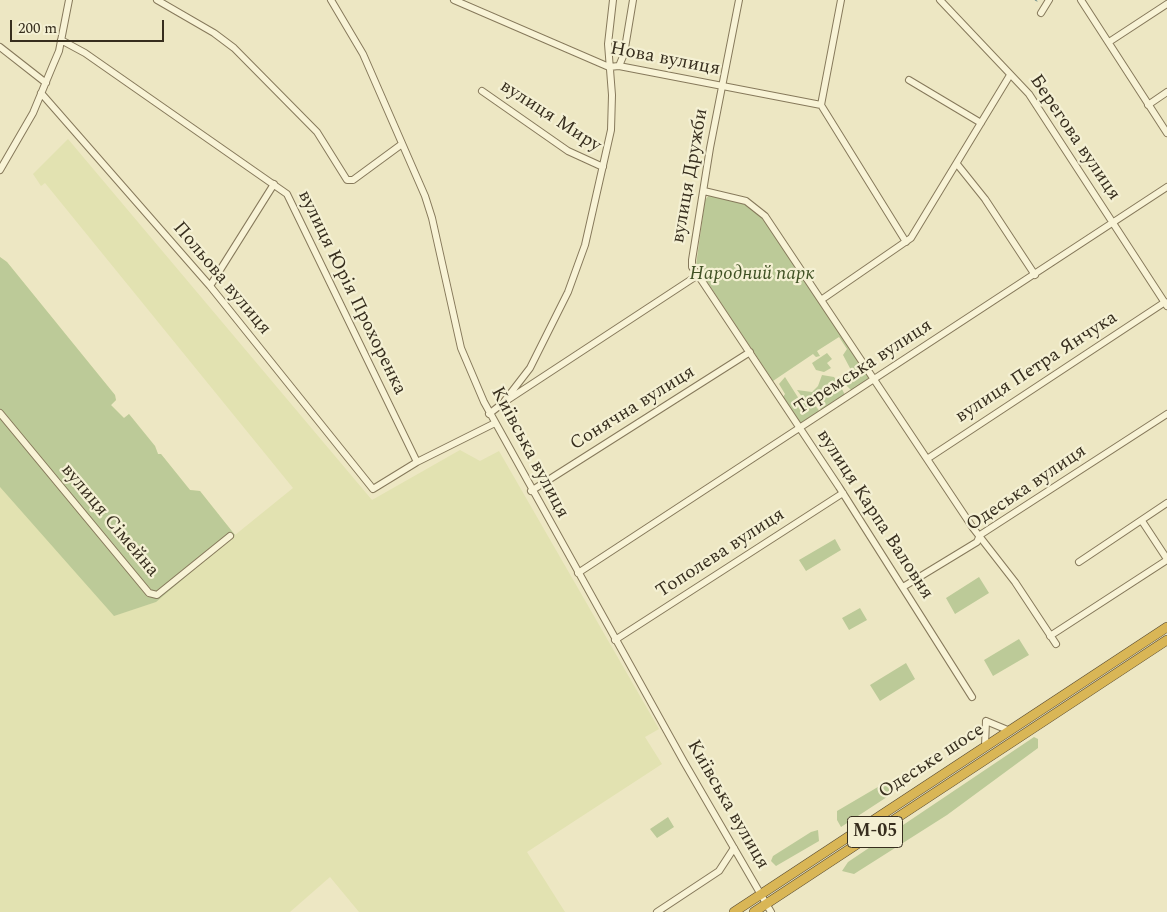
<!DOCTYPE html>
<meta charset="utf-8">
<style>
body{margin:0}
#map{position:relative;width:1167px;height:912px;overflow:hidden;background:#ede7c3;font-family:Spectral,serif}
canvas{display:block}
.scale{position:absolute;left:10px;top:20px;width:154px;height:22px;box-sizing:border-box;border:2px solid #372e1e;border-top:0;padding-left:6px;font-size:15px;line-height:18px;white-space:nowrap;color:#372e1e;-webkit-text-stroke:4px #f4f0d3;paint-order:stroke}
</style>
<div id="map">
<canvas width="1167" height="912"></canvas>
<div class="scale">200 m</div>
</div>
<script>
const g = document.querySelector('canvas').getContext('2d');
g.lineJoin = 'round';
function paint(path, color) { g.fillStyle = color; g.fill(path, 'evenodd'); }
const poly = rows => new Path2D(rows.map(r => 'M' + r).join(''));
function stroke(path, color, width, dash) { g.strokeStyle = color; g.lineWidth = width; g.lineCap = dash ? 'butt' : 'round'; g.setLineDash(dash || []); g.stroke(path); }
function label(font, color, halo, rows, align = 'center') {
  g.font = font + ' Spectral,serif'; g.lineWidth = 4.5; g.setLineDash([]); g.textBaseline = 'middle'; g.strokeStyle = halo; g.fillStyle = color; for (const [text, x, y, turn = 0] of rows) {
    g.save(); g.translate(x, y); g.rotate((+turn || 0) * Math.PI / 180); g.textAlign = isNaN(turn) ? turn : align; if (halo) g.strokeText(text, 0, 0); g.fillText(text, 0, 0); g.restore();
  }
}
paint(poly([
 [68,139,372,500,460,450,480,461,499,451,659,729,645,737,662,764,527,852,565,912,359,912,330,877,290,912,0,912,0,257,7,262,115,395,116,400,111,405,124,418,129,414,155,446,158,454,161,454,190,490,200,491,235,535,293,488,45,183,41,186,33,174]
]), '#e2e2b1');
paint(poly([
 [709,195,746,204,762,218,778,238,868,375,868,379,852,391,845,384,844,380,850,375,851,370,843,355,847,349,839,337,817,351,820,356,816,357,813,354,773,381,696,265,705,200],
 [0,257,7,262,115,395,116,400,111,405,124,418,129,414,155,446,158,454,161,454,190,490,200,491,235,535,156,602,114,616,0,487],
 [827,353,832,359,827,363,831,368,824,372,816,370,812,363],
 [822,375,834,377,837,381,810,398,803,398,797,390,812,392,818,386],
 [785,377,799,399,804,403,812,401,820,412,801,424,783,397,785,394,779,384],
 [839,383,845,395,822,411,815,400],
 [835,539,841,550,806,571,799,560],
 [979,577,989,593,955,614,946,598],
 [860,608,867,620,849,630,842,618],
 [1019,639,1029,655,993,676,984,660],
 [906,663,915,679,880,701,870,685],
 [1034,737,1038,739,1038,748,947,815,854,874,842,871,848,862],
 [883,784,891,785,887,797,841,827,837,820,837,811],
 [668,817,674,827,657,838,650,829],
 [818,830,819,841,776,866,771,861,773,856,811,832]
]), '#bcca98');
stroke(poly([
 [1035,0,1037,1]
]), '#6c8d8b', 1);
const minor = poly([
 [157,0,214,33,234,48,317,132,347,180,353,180,402,144],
 [331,0,363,54,425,196,432,218,461,348,484,402,684,762,771,912],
 [454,0,609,67,619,66,821,105],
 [841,0,821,105,906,242],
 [940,0,1029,94,1167,306],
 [1081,0,1167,133],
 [1041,13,1049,0],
 [61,40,85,53,287,194,417,462],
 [1109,42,1167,4],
 [0,47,46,83],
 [619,66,624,54,633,0],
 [909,80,981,123],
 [482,91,568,151,603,167],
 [41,93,210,286,373,489,417,462,495,423],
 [1148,105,1167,92],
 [957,164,985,199,1035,275],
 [0,170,33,113,53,65,59,51,69,0],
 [704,191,746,201,765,216,973,528,1015,582,1056,644],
 [698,275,839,487,972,697],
 [210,286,274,184],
 [821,300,911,238,1010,75],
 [503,403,698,275,692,267,692,260,710,148,739,0],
 [0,413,149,593,157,595,230,536],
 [489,414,503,403,530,368,568,292,585,245,611,130,612,95,608,44,613,0],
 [927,459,1165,302],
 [531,491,750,352],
 [1142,521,1167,559],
 [1079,562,1167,503],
 [578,573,1167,187],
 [903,587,977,542,980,535,1167,414],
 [1050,636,1167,560],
 [615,640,843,493],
 [986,721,1010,731],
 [985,746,986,721],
 [657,912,719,871,734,848]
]);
const highway = poly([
 [734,912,1167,627],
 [754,912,1167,640]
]);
stroke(minor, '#86795b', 8);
stroke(highway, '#54462f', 10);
stroke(minor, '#f8f3d6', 6);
stroke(highway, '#d9b656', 9);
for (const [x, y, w] of [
 [875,832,55]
]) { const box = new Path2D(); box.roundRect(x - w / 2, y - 15.5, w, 31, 4); g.fillStyle = '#f4f0d3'; g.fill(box); stroke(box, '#372e1e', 1); }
label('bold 18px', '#372e1e', null, [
 ["М-05",875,832]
]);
label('19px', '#372e1e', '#f4f0d3', [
 ["Нова вулиця",665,60,11],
 ["вулиця Миру",550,117,33],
 ["Берегова вулиця",1074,138,56],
 ["вулиця Дружби",691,176,-80],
 ["Польова вулиця",221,279,50],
 ["вулиця Юрія Прохоренка",351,293,64],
 ["Теремська вулиця",864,368,-33],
 ["вулиця Петра Янчука",1037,368,-33],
 ["Сонячна вулиця",633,409,-32],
 ["Київська вулиця",529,453,62],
 ["Одеська вулиця",1027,489,-34],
 ["вулиця Карпа Валовня",874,515,57],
 ["вулиця Сімейна",109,521,50],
 ["Тополева вулиця",721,554,-33],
 ["Одеське шосе",932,762,-33],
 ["Київська вулиця",727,805,60]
]);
label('italic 19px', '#405225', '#f4f0d3', [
 ["Народний парк",752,275]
]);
</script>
